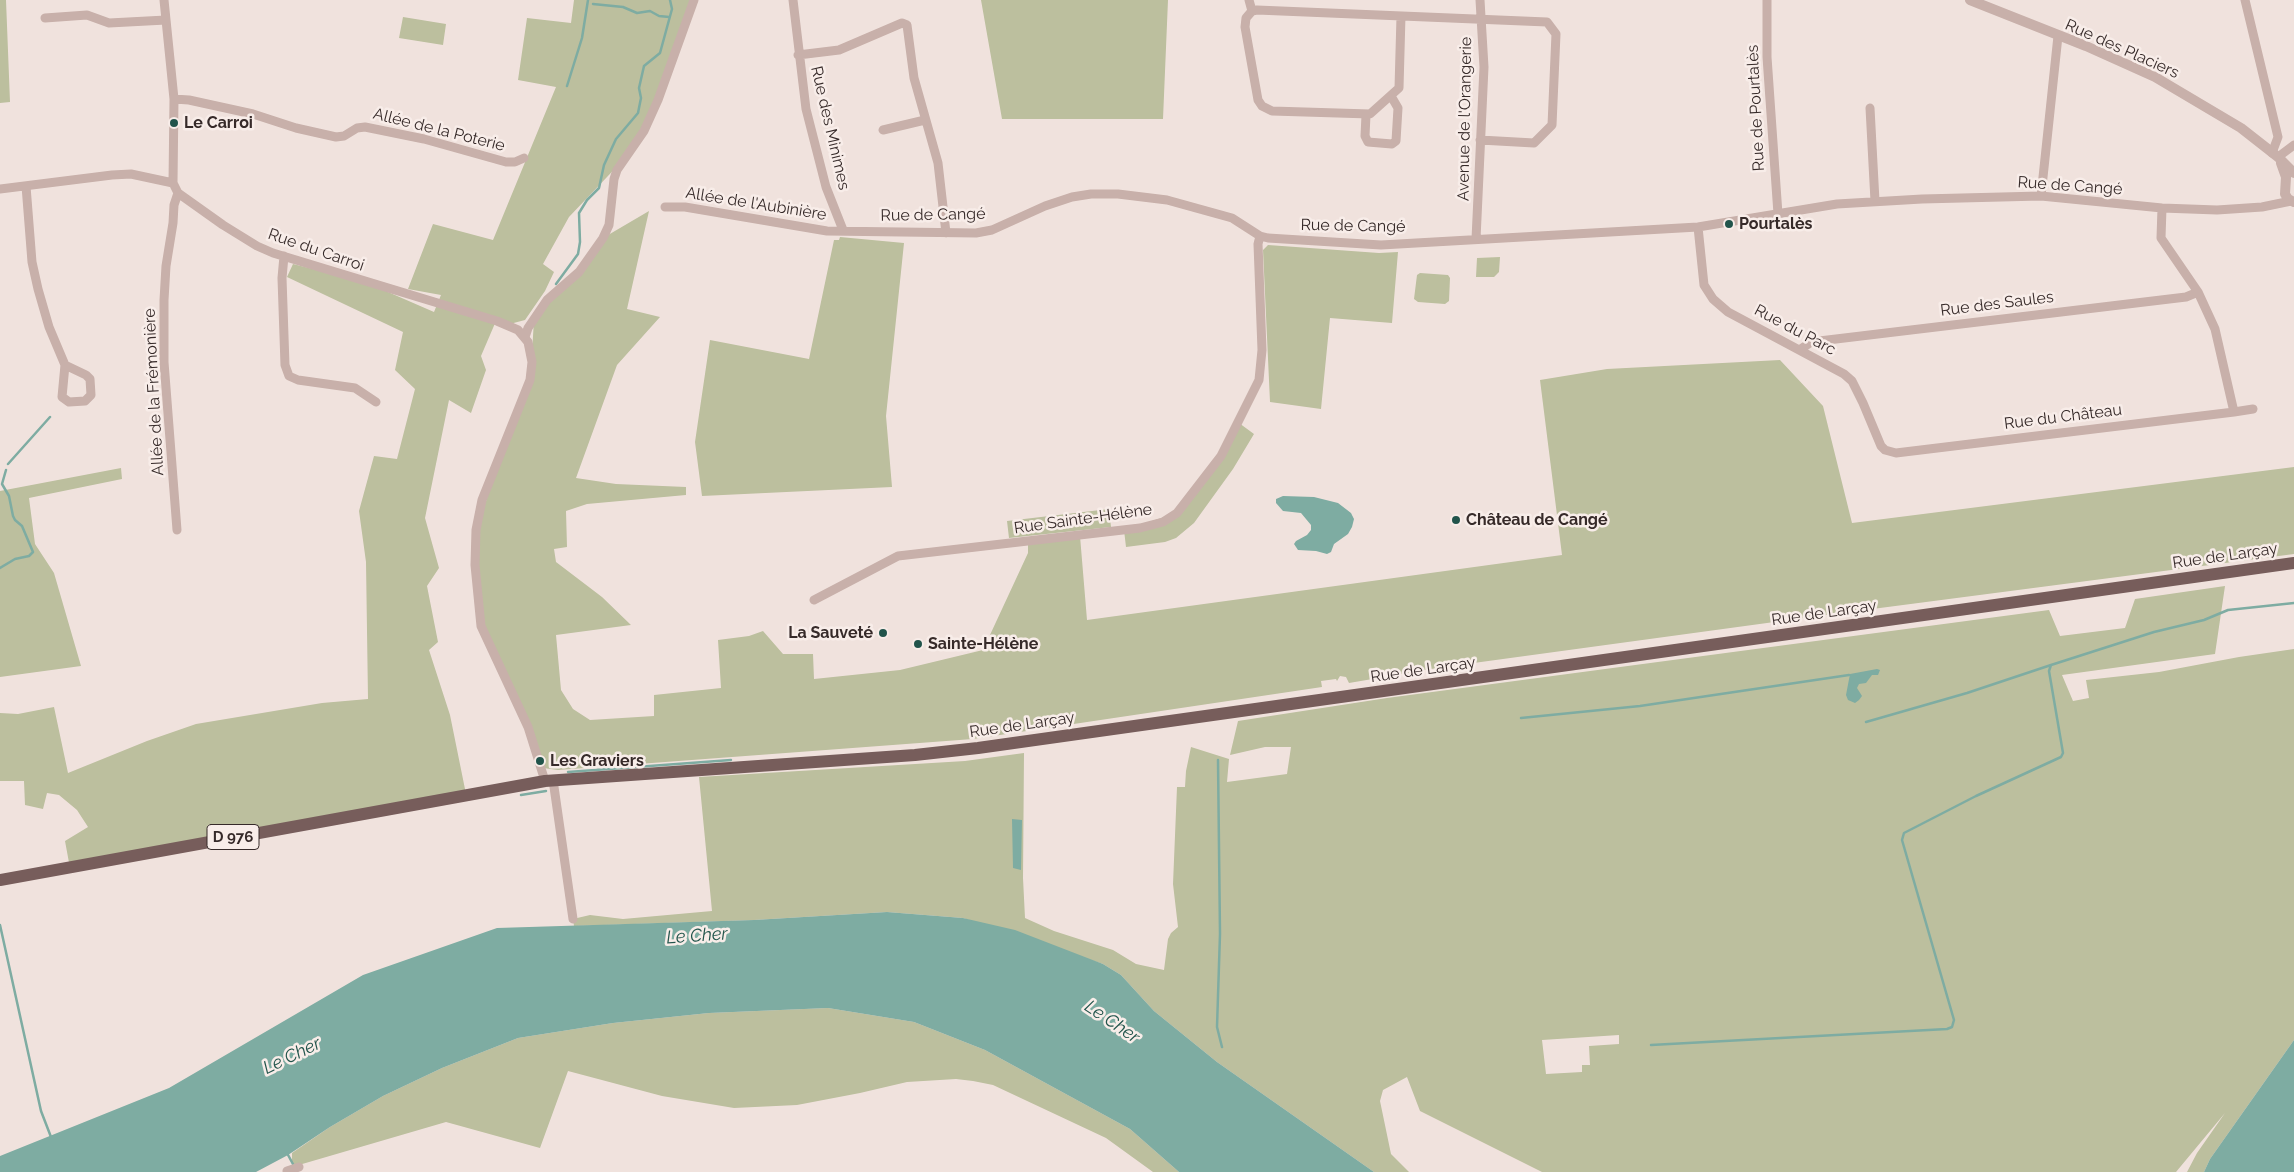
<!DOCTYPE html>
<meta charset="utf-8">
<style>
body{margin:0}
canvas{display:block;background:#f0e2dd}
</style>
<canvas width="2294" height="1172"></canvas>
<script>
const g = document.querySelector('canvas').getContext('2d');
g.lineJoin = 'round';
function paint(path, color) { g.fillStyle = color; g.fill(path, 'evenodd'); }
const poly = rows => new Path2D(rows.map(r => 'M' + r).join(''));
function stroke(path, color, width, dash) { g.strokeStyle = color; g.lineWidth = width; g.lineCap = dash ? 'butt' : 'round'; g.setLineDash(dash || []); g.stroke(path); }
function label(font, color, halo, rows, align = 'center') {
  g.font = font + ' Raleway,sans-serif'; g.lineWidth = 5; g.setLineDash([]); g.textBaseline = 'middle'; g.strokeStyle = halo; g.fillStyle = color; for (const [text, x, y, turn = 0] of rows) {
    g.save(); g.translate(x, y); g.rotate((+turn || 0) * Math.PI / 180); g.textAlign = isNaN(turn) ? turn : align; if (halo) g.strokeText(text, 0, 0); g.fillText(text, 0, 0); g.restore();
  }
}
paint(poly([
 [0,0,6,0,10,102,0,103],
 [574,0,694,0,663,87,626,157,569,217,543,264,554,272,545,291,525,320,506,325,496,321,481,356,486,370,471,413,449,400,425,518,439,568,427,586,438,642,429,650,450,715,466,794,70,868,65,841,88,827,77,810,59,795,47,793,43,809,25,805,24,781,0,781,0,713,18,714,54,707,68,773,147,741,196,724,322,703,368,699,366,562,359,511,374,456,397,459,415,389,395,370,403,332,287,277,293,264,365,282,434,312,441,295,408,289,433,224,493,240,556,87,518,80,527,18,571,23],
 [981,0,1168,0,1163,119,1002,119],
 [403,17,446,24,443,45,399,38],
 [649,211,627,309,660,317,617,365,576,478,616,484,686,487,686,495,587,504,566,511,567,547,554,549,556,562,602,597,631,625,556,635,561,690,573,709,590,720,654,716,654,695,721,688,718,640,749,636,763,631,783,654,813,654,814,679,900,670,983,650,1028,553,1028,542,1080,536,1087,620,1562,555,1540,380,1607,369,1780,360,1823,406,1852,523,2294,467,2294,554,1811,617,1437,668,1349,683,1346,677,1340,676,1337,681,1336,679,1321,681,1322,687,973,739,558,770,543,768,481,626,476,530,531,371,534,319,579,272,603,238],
 [840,237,904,243,886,416,892,487,702,496,695,442,710,340,809,359,834,240,839,240],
 [1268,245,1379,253,1398,252,1392,323,1330,318,1321,409,1270,402,1263,250],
 [1500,257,1499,272,1494,277,1476,277,1477,258],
 [1420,273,1448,275,1450,278,1449,301,1445,304,1418,302,1414,299,1417,275],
 [1239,423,1254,434,1233,469,1194,523,1176,538,1165,542,1126,547,1124,530,1177,513],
 [121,468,122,479,29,498,35,544,54,573,81,666,0,677,0,491],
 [1109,509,1111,527,1009,538,1007,521],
 [2225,586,2215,654,2062,675,2073,701,2089,698,2086,680,2159,672,2239,657,2294,649,2294,1040,2210,1159,2204,1172,2187,1172,2197,1153,2225,1113,2176,1172,1542,1172,1420,1111,1407,1077,1383,1090,1380,1101,1391,1154,1409,1172,1374,1172,1217,1062,1154,1011,1121,975,1103,964,963,918,887,912,754,920,574,926,573,919,590,915,623,919,712,911,699,777,965,761,1024,753,1023,878,1025,918,1054,931,1113,950,1136,964,1164,970,1168,939,1171,933,1178,927,1173,884,1177,787,1185,787,1186,771,1191,747,1229,759,1227,782,1287,774,1291,747,1265,747,1230,755,1238,721,1387,698,2049,610,2060,636,2125,628,2135,599],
 [1619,1035,1619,1044,1589,1046,1590,1065,1582,1065,1582,1072,1546,1074,1542,1040],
 [828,1008,914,1022,985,1050,1130,1129,1179,1172,1153,1172,1106,1138,993,1085,973,1081,956,1079,907,1082,860,1093,797,1105,734,1108,662,1096,568,1071,540,1148,446,1122,292,1167,292,1153,330,1127,383,1096,442,1068,518,1038,613,1023,709,1013]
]), '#bcbf9e');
paint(poly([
 [1283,496,1314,497,1338,503,1351,513,1354,519,1352,527,1348,534,1334,544,1331,552,1327,554,1316,551,1298,550,1294,544,1296,541,1307,535,1311,530,1311,525,1301,513,1283,511,1276,503,1276,499],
 [1877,669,1880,670,1878,675,1872,675,1866,683,1859,684,1857,688,1862,696,1859,700,1855,703,1848,700,1846,695,1850,674],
 [1012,819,1022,820,1021,870,1013,868],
 [887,912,963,918,1015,930,1103,964,1121,975,1154,1011,1217,1062,1374,1172,1179,1172,1130,1129,985,1050,914,1022,828,1008,709,1013,613,1023,518,1038,442,1068,383,1096,330,1127,288,1155,256,1172,0,1172,0,1156,169,1088,363,975,497,928,754,920],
 [2294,1040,2294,1172,2204,1172,2210,1159]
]), '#7eaca2');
stroke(poly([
 [593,4,623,7,637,13,650,11,659,16,669,17],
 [567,86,582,38,588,0],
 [556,284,578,254,580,242,579,213,587,200,599,188,604,165,616,139,638,113,641,98,639,88,644,66,660,53,672,9,670,0],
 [8,464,50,417],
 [0,568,15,559,29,556,33,552,22,526,15,520,13,516,9,496,2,484,6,470],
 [1521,718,1640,706,1849,675],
 [1866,722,1967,693,2051,665],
 [1218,760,1220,934,1217,1027,1222,1047],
 [568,772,731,760],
 [521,795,546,791],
 [0,925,41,1111,51,1137],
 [1651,1045,1947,1029,1952,1027,1954,1020,1902,840,1904,833,1976,796,2061,757,2063,753,2049,671,2051,665,2154,632,2204,620,2228,610,2294,603],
 [287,1153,294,1166]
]), '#7eaca2', 2.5);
stroke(poly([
 [164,0,174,99,173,183,178,193,223,225,257,246,273,253,497,321,518,330,528,342,532,362,530,380,482,500,476,530,475,565,481,626,528,727,545,781],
 [793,0,806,109,826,187,843,230],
 [1249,0,1252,11],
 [1767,0,1767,57,1778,214],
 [2245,0,2278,137,2272,153],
 [1401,16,1399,88,1370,114,1272,111,1262,106,1258,100,1245,27,1246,18,1252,11,1257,10,1547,22,1556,34,1552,125,1534,143,1480,140],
 [45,18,87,15,109,23,166,20],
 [798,55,839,50,902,23,907,25,914,78,938,163,946,233],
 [174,99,189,100,253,114,296,128,336,137,344,136,357,128,365,127,424,139,506,162,515,162,524,158],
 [1870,108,1875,201],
 [1366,115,1365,136,1368,142,1392,144,1396,141,1398,108,1391,96],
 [883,130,925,120],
 [2278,157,2294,145],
 [26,186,32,262,38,289,49,327,65,365,62,397,69,402,85,401,91,395,90,379,86,375,65,365],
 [0,189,112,175,131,174,173,183],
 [2041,196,2058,36],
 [665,207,685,207,827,231,976,233,992,230,1045,206,1072,197,1091,194,1118,194,1167,200,1232,218,1260,236,1268,238,1381,245,1698,227,1837,204,1922,199,2041,196,2162,208,2217,210,2262,207,2291,201],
 [1698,227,1704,285,1713,299,1728,312,1844,374,1852,381,1863,403,1881,446,1885,450,1896,453,2234,412,2215,329,2198,292,2161,238,2162,208],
 [1476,239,1484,67,1480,0],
 [284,256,282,278,285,365,289,376,298,380,355,388,376,402],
 [525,337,528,328,547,300,579,272,603,238,609,225,614,179,617,170,644,131,658,100,694,0],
 [1801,349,1811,342,2186,297,2198,292],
 [2234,412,2253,409],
 [177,530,164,362,164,300,166,266,173,223,174,205,178,193],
 [814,600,898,556,1140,528,1163,522,1177,513,1221,456,1259,380,1262,350,1258,244,1260,236],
 [553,780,573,919],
 [287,1171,299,1167]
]), '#c8b0aa', 9);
stroke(poly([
 [1970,0,2086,46,2155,77,2241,128,2278,157,2294,173],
 [2281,163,2286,177,2285,194,2288,199,2294,202]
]), '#c8b0aa', 10);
stroke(poly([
 [0,880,545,781,915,755,978,748,2294,563]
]), '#775d5b', 12);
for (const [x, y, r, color] of [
 [174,123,5,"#21544b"],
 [1729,224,5,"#21544b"],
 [1456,520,5,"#21544b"],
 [883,633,5,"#21544b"],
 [918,644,5,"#21544b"],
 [540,761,5,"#21544b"]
]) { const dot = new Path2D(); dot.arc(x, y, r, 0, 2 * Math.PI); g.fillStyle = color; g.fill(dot); stroke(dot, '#f8ede9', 2); }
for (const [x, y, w] of [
 [233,837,52]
]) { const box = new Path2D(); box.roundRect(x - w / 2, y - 12.5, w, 25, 4); g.fillStyle = '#f8ede9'; g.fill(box); stroke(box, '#362a29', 1); }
label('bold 15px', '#362a29', null, [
 ["D 976",233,837]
]);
label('16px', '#362a29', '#f8ede9', [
 ["Rue des Placiers",2122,49,24],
 ["Rue de Pourtalès",1756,108,-93],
 ["Avenue de l'Orangerie",1465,119,-89],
 ["Rue des Minimes",830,128,77],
 ["Allée de la Poterie",439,130,14],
 ["Rue de Cangé",2070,186,4],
 ["Allée de l'Aubinière",756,204,9],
 ["Rue de Cangé",933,215,-1],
 ["Rue de Cangé",1353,226,1],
 ["Rue du Carroi",316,250,19],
 ["Rue des Saules",1997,304,-7],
 ["Rue du Parc",1795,330,28],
 ["Allée de la Frémonière",154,392,-93],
 ["Rue du Château",2063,417,-7],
 ["Rue Sainte-Hélène",1083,519,-8],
 ["Rue de Larçay",2225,556,-8],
 ["Rue de Larçay",1824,613,-8],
 ["Rue de Larçay",1423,670,-8],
 ["Rue de Larçay",1022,725,-8]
]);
label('bold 16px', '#362a29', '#f8ede9', [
 ["Le Carroi",184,123],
 ["Pourtalès",1739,224],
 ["Château de Cangé",1466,520],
 ["La Sauveté",873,633,"right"],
 ["Sainte-Hélène",928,644],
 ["Les Graviers",550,761]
], 'left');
label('italic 18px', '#21544b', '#f8ede9', [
 ["Le Cher",697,936,-4],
 ["Le Cher",1112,1022,34],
 ["Le Cher",292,1056,-26]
]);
</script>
